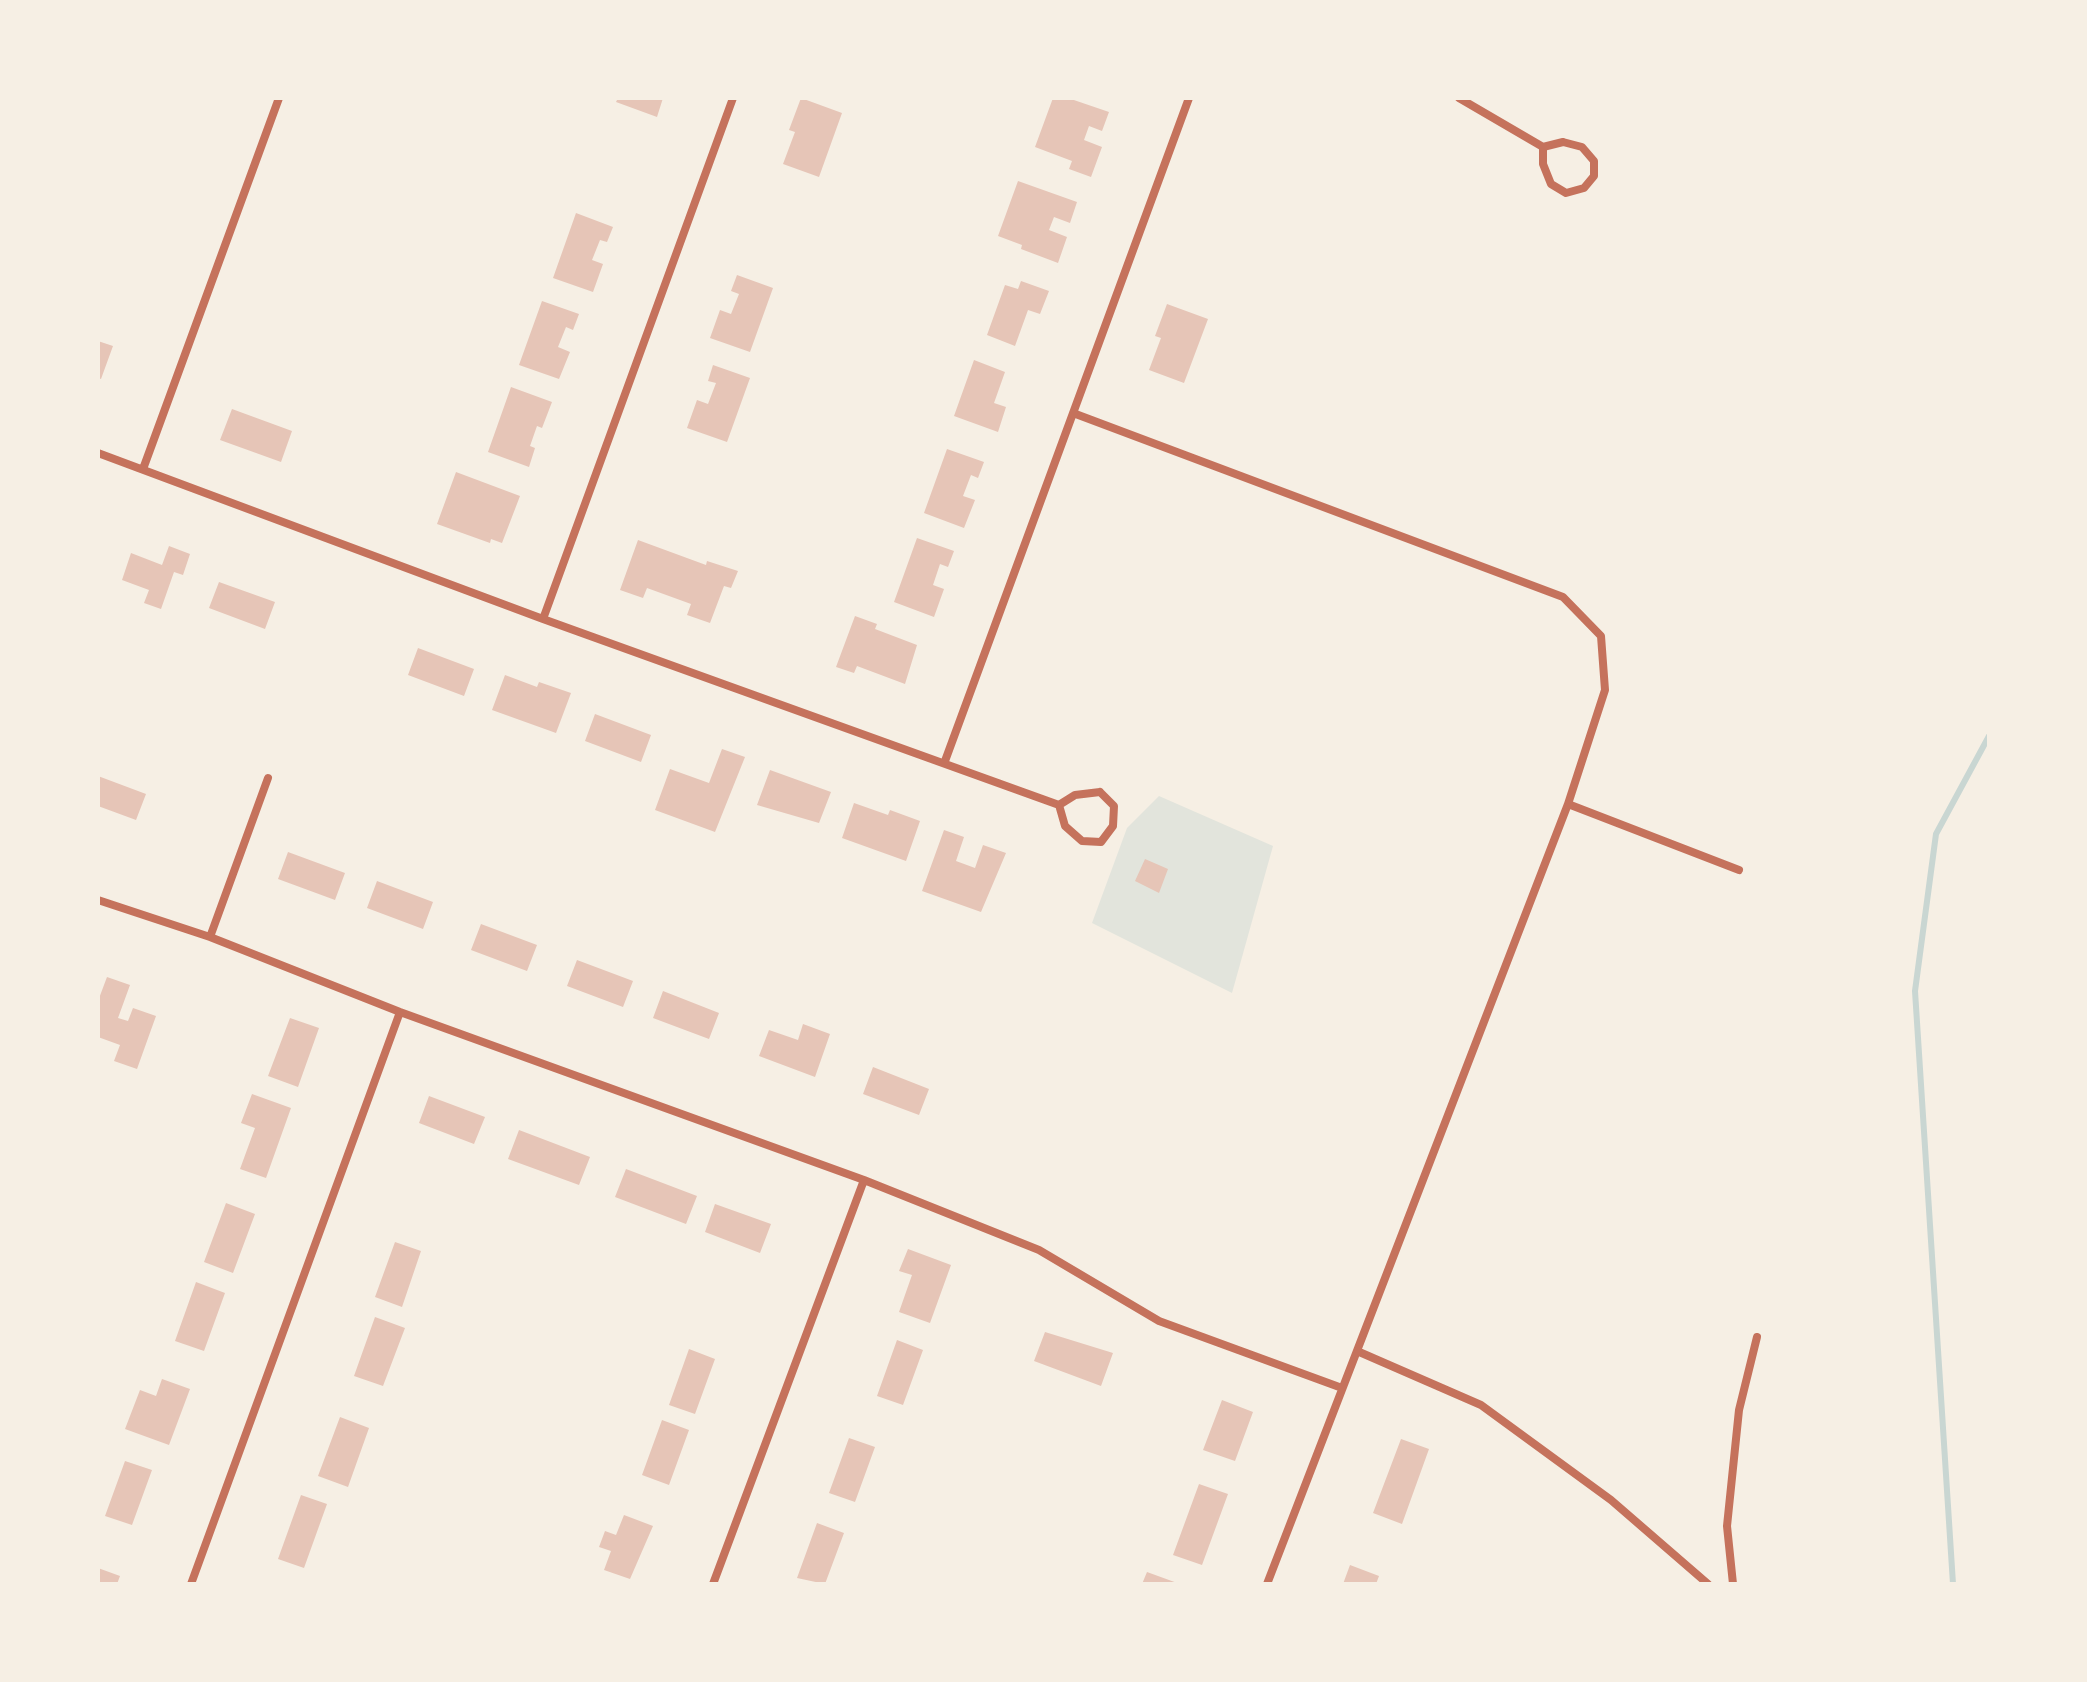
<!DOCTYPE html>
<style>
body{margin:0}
#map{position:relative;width:2087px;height:1682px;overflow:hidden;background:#f6efe4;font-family:Jost,sans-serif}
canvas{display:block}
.frame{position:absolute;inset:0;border:100px solid #f6efe4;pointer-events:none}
</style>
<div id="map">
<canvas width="2087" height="1682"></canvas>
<div class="frame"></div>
</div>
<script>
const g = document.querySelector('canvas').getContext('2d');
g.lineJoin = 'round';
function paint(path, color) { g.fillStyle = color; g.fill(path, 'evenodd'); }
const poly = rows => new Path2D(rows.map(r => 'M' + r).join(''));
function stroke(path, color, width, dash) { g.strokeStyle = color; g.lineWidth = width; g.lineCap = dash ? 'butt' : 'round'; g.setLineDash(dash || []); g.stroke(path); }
paint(poly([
 [1159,796,1273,846,1232,993,1092,923,1127,828]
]), '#e2e4dc');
stroke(poly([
 [1953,1584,1915,991,1936,834,1989,736]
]), '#c9d6d2', 6);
paint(poly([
 [618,98,663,98,657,117,616,102],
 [801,98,842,113,819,177,783,164,795,132,789,130],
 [1053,98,1068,98,1109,112,1102,131,1089,126,1084,140,1102,147,1091,177,1069,169,1072,161,1035,147],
 [1018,181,1077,202,1070,223,1054,217,1049,230,1067,237,1058,263,1021,249,1022,245,998,236],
 [576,213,613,227,607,242,600,240,592,260,603,264,593,292,553,278],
 [737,275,773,288,750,352,710,338,720,310,731,314,739,294,731,291],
 [1021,281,1049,291,1040,314,1028,310,1015,346,987,335,1005,285,1018,289],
 [542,301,579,314,573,330,566,327,558,347,570,352,559,379,519,365],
 [1167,304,1208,319,1184,383,1149,370,1161,338,1155,336],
 [98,341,113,346,101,379,98,378],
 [974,360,1005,372,994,403,1006,407,998,432,954,416],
 [713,365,750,378,727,442,687,428,697,400,708,404,716,383,708,381],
 [511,387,552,402,542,428,537,426,530,446,535,448,529,467,488,452],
 [232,409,292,431,281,462,220,440],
 [947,449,984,462,978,478,971,475,963,496,975,500,964,528,924,513],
 [456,472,520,496,502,543,491,539,490,543,437,524],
 [917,538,954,551,948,567,940,564,933,585,944,589,934,617,894,602],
 [638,540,706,565,707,561,738,571,731,588,724,586,710,623,687,615,691,604,647,588,643,598,620,590],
 [169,546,190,554,183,575,174,572,161,609,144,603,149,590,122,580,131,553,162,565],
 [219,582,275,602,265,629,209,608],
 [855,616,877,624,875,629,917,645,905,684,857,666,854,673,836,667],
 [418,648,474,669,464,696,408,675],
 [505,675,537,687,539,682,571,693,556,733,492,710],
 [595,714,651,735,641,762,585,741],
 [722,749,745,757,715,832,655,810,670,769,709,783],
 [770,770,831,792,819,823,757,805],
 [98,776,146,794,136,820,98,806],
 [854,803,888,815,890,810,920,821,906,861,842,838],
 [944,830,964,837,956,861,975,868,983,845,1006,853,981,912,922,891],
 [288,852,345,873,335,900,278,879],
 [1145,859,1168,869,1159,893,1135,881],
 [377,881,433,902,423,929,367,908],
 [481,924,537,945,527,971,471,950],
 [577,960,633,981,623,1007,567,986],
 [107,977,130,985,118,1018,128,1021,133,1008,156,1016,137,1069,114,1061,120,1045,98,1037,98,1001],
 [663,991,719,1013,709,1039,653,1018],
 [290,1018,319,1028,298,1087,268,1076],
 [803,1024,830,1034,815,1077,759,1056,769,1030,798,1040],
 [873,1067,929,1089,919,1115,863,1094],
 [252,1094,291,1108,266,1178,240,1169,255,1128,241,1123],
 [429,1096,485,1117,474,1144,419,1123],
 [519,1130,590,1157,579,1185,508,1159],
 [626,1169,697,1196,686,1224,615,1197],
 [226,1203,255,1214,233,1273,204,1262],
 [715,1204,771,1224,760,1253,705,1232],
 [395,1242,421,1251,402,1307,375,1297],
 [908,1249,951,1265,930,1323,899,1312,912,1275,899,1271],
 [196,1282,225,1293,204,1351,175,1341],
 [375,1317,405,1328,383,1386,354,1376],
 [1045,1332,1113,1353,1101,1386,1034,1361],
 [897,1340,923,1350,903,1405,877,1396],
 [689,1349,715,1359,695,1414,669,1405],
 [162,1379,190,1389,169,1445,125,1429,140,1390,156,1396],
 [1222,1400,1253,1412,1235,1461,1203,1450],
 [340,1417,369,1428,348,1487,318,1476],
 [662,1420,689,1430,669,1485,642,1475],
 [849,1438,875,1447,855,1502,829,1493],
 [1401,1439,1429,1449,1402,1524,1373,1513],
 [125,1461,152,1470,132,1525,105,1516],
 [1199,1484,1228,1494,1202,1565,1173,1555],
 [301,1495,327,1504,304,1568,278,1559],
 [624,1515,653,1526,630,1579,604,1570,611,1551,599,1547,605,1531,616,1535],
 [817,1523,844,1533,825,1584,797,1578],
 [1350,1565,1379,1576,1376,1584,1343,1584],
 [98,1568,120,1576,117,1584,98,1584],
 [1147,1572,1180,1584,1142,1584]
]), '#e6c5b7');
stroke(poly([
 [1459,98,1543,147],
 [1563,142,1582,147,1594,161,1594,176,1584,188,1566,193,1551,184,1543,164,1543,147,1563,142],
 [1073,413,1563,597,1601,636,1605,690,1568,804,1267,1584],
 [98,453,543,619,1059,805],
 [143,469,279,98],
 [543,619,733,98],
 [945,761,1189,98],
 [1100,792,1114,806,1113,826,1101,842,1082,841,1065,826,1059,805,1075,795,1100,792],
 [1568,804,1739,870],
 [98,900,210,937,400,1012,864,1180,1039,1250,1159,1321,1342,1388],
 [210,937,268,778],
 [1357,1351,1481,1405,1611,1500,1708,1584],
 [191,1584,400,1012],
 [713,1584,864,1180],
 [1733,1584,1727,1526,1739,1410,1757,1337]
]), '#c5725c', 8);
</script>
